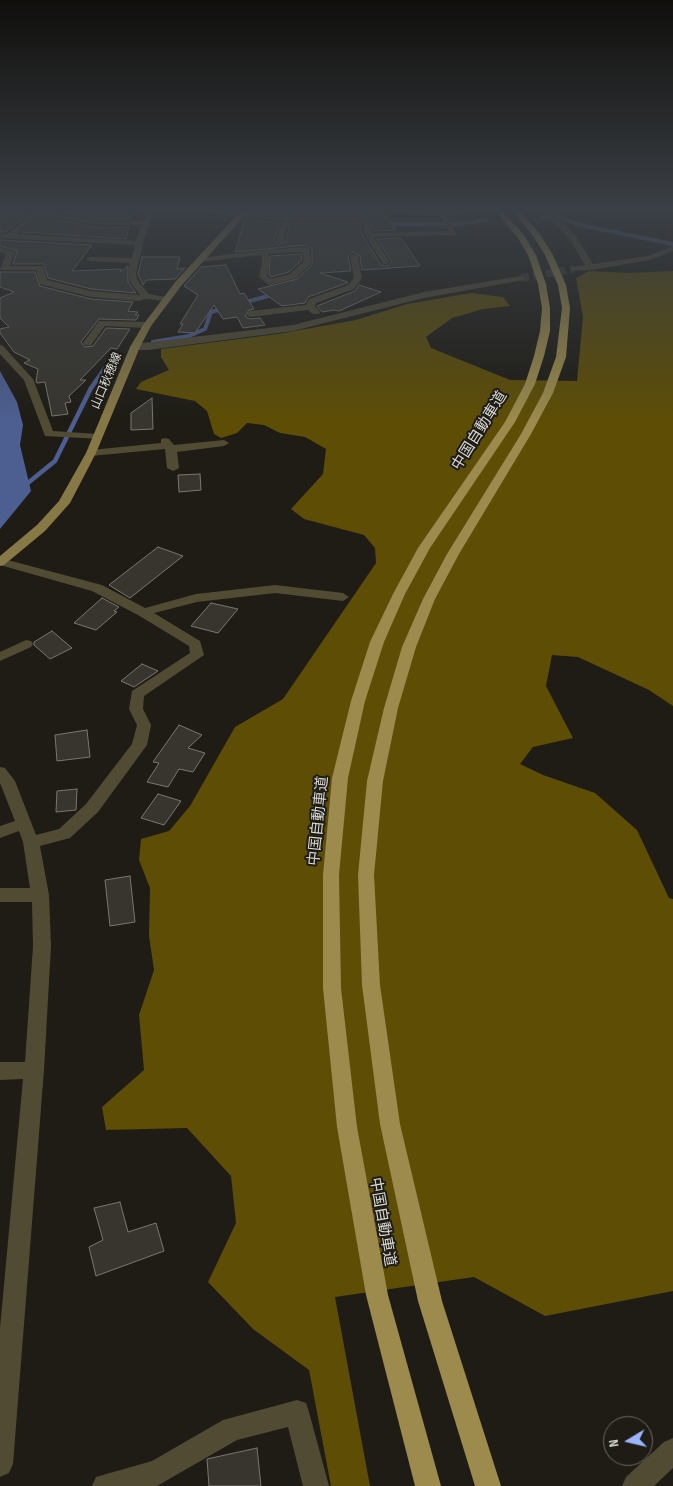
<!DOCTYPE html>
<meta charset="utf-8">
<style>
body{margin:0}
#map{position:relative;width:673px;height:1486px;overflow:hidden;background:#1e1c15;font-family:"Sofia Sans Condensed",sans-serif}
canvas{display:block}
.north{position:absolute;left:603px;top:1416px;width:50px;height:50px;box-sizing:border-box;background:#1e1c15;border:1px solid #696861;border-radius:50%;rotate:261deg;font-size:14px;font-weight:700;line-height:20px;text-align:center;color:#dad9d4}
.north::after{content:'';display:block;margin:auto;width:18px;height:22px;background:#9bb5fd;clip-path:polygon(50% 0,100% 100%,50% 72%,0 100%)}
</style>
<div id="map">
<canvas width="673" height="1486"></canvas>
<div class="north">N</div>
</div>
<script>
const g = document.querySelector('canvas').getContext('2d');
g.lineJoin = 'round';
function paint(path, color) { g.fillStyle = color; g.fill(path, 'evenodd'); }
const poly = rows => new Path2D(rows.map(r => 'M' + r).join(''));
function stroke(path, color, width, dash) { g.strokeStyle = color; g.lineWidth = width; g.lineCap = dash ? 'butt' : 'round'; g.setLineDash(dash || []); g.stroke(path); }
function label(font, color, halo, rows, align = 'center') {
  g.font = font + ' "Sofia Sans Condensed","Noto Sans JP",sans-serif'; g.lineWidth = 4; g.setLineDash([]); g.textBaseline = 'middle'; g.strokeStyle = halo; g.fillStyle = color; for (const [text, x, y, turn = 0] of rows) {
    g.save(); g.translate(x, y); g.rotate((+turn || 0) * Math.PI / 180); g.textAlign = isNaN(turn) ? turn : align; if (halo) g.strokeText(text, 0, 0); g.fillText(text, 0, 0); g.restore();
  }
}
paint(poly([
 [589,271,628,273,673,271,673,706,649,690,578,657,552,655,546,686,573,738,533,747,520,764,543,775,595,793,637,830,669,898,673,899,673,1291,545,1316,474,1277,335,1297,370,1486,331,1486,309,1370,253,1329,208,1282,236,1223,231,1176,187,1128,106,1130,102,1107,144,1070,139,1015,154,970,149,936,150,888,139,860,141,839,169,831,190,806,235,727,283,699,376,563,375,548,364,535,304,519,291,509,323,474,326,449,305,437,280,433,264,425,247,423,237,433,221,438,214,434,207,411,195,401,136,389,141,382,169,370,161,357,161,349,278,334,356,320,407,304,471,293,503,297,510,306,483,309,452,318,426,337,431,348,510,380,577,381,583,317,576,278]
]), '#5d4d05');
paint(poly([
 [0,371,17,402,23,425,20,445,31,491,0,529]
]), '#4d5e91');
stroke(poly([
 [543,217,556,216,580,225,673,244],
 [370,224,457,224,487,220],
 [242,303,276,294],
 [153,342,189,336,205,329,211,312,225,308],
 [112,358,114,355]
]), '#4d5e91', 4);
stroke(poly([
 [23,487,55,461,91,388,113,357]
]), '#4d5e91', 4.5);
const building = poly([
 [14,212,31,212,6,232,0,232,0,223,14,212],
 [62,212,131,212,130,219,101,220,62,212],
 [355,212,355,214,386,215,396,230,373,231,370,218,364,215,270,215,250,213,355,212],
 [40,217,101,228,129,227,126,239,21,232,40,217],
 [245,219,280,223,274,240,279,245,286,241,290,223,360,223,363,236,381,265,387,266,392,262,377,239,401,238,420,266,362,270,360,256,353,252,348,256,351,271,320,273,348,282,347,283,308,297,305,303,282,306,258,289,297,279,312,265,312,249,306,245,235,252,245,219],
 [0,240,92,245,72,271,121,269,120,272,128,266,128,282,136,293,91,289,48,278,44,264,13,264,17,251,0,246,0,240],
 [301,254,302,260,289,272,271,277,269,275,270,256,301,254],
 [142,257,180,257,177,269,185,268,175,279,146,280,143,285,138,274,142,257],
 [226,265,240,294,244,293,254,309,249,310,245,316,250,319,260,318,265,325,243,328,237,317,223,319,214,305,195,333,178,332,183,324,180,324,198,295,184,286,201,267,226,265],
 [0,272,35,272,40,286,91,299,133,302,128,311,138,312,135,315,139,315,136,320,99,319,81,342,85,347,93,346,106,328,130,329,117,349,111,348,80,380,86,380,69,396,71,402,65,403,68,414,52,416,45,382,37,383,36,381,38,369,24,363,30,360,14,352,0,333,0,329,9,327,0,318,0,298,14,292,0,287,0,272],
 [359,285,381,292,339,311,334,310,322,312,317,306,355,291,359,285],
 [152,398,153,429,131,430,131,413,152,398],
 [200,474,201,490,179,492,178,475,200,474],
 [158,547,183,556,130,598,109,585,158,547],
 [102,598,119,607,114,611,117,612,96,630,74,623,102,598],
 [211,603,238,609,218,633,191,626,211,603],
 [52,631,72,648,50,659,34,645,34,642,52,631],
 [142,664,158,671,134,687,121,681,142,664],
 [179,725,202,735,188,748,205,753,193,772,179,769,168,787,147,782,159,763,153,762,179,725],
 [87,730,90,757,57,761,55,735,87,730],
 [77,789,76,810,56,812,57,791,77,789],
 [158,794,181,801,164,825,141,818,158,794],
 [130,876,135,922,110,926,105,880,130,876],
 [120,1202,128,1232,156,1223,164,1251,96,1276,89,1247,103,1240,94,1208,120,1202],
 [257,1448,261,1486,209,1486,207,1459,257,1448]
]);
paint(building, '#37352e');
stroke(building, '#7a776f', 1);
stroke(poly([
 [521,278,574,269]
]), '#3a3832', 8, [8, 4.5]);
paint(poly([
 [4,212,12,212,0,221,0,215,4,212],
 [35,212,49,212,101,222,143,221,146,212,154,212,143,243,136,274,138,281,149,294,170,298,166,301,146,299,139,301,91,297,40,284,36,270,0,270,6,254,0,252,0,248,15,252,10,266,43,266,47,280,91,291,140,295,130,282,128,274,130,263,90,261,86,259,90,257,132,258,135,245,0,238,0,234,7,234,35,212],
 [40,215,101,226,141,225,136,241,16,234,40,215],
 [198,212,228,212,270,217,364,217,368,219,372,233,449,231,440,216,370,212,473,212,447,216,457,235,374,237,390,262,386,264,383,264,365,235,361,221,289,221,284,241,280,243,276,241,282,221,198,212],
 [543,212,551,212,575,235,593,264,648,256,673,246,673,251,650,260,591,270,571,271,571,267,585,265,569,238,543,212],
 [306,247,310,249,311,264,296,278,269,285,259,277,262,261,261,255,200,262,196,260,200,258,264,250,306,247],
 [302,252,304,261,290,274,271,279,267,276,270,261,268,254,302,252],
 [354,254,358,256,362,278,354,289,316,303,315,306,320,312,319,314,313,314,308,310,250,317,246,314,250,311,306,305,309,299,348,285,354,278,350,256,354,254],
 [521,276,524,276,524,280,424,298,293,331,148,350,135,350,130,347,135,344,293,325,424,292,521,276],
 [99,321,147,322,151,325,147,328,105,326,91,345,85,345,83,343,99,321],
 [0,345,3,346,33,379,53,431,97,434,102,437,101,439,45,436,24,380,0,354,0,345],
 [165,438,169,439,174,445,224,440,229,443,224,446,177,452,179,468,173,471,167,468,165,449,91,456,86,453,91,450,161,443,161,439,165,438],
 [0,558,102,585,145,608,196,594,275,585,343,593,349,597,343,601,275,593,197,602,154,613,200,641,204,655,144,696,143,709,151,725,147,745,98,812,70,838,40,846,49,895,51,946,44,1070,13,1464,9,1473,0,1477,0,1328,23,1079,0,1080,0,1062,25,1062,33,946,32,902,0,902,0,888,30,888,23,842,19,831,0,838,0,826,15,821,0,783,0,767,5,768,15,781,36,835,59,829,86,804,132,744,137,725,129,709,132,691,190,653,189,646,138,615,92,591,0,565,0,558],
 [26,640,31,641,33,644,31,647,0,661,0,652,26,640],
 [297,1400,306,1403,309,1412,329,1486,303,1486,288,1427,237,1440,157,1486,92,1486,96,1477,152,1461,223,1420,297,1400],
 [673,1438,673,1468,654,1486,622,1486,626,1477,664,1442,673,1438]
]), '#514b33');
paint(poly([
 [240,212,248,212,182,285,151,326,140,347,96,453,70,503,45,531,4,565,0,566,0,556,37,525,59,501,86,453,130,347,143,325,176,281,240,212]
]), '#877946');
paint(poly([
 [496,212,503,212,524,235,536,255,546,284,550,308,550,331,544,356,535,384,515,422,430,548,405,594,384,642,365,701,348,778,339,875,341,988,357,1127,388,1295,441,1486,415,1486,366,1295,337,1127,323,988,323,875,332,778,351,701,370,642,393,594,418,548,505,422,525,384,534,356,540,331,542,308,538,284,528,255,518,238,496,212],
 [513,212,520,212,540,234,553,255,566,285,570,308,566,357,553,393,531,434,459,554,435,599,416,647,398,708,383,781,374,875,380,985,400,1124,442,1301,501,1486,475,1486,418,1301,380,1124,362,985,358,875,367,781,384,708,402,647,423,599,447,554,521,434,543,393,556,357,562,308,558,285,545,255,534,237,513,212]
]), '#9c8b4d');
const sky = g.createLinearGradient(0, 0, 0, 421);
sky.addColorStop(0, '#100f0c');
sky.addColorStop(0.5, '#3b4046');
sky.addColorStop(1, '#3b404600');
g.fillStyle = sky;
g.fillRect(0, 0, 673, 421);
label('12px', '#dad9d4', '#1e1c15', [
 ["山口秋穂線",107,381,-67]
]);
label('15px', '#dad9d4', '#1e1c15', [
 ["中国自動車道",480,431,-58],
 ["中国自動車道",319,821,-84],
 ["中国自動車道",382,1222,80]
]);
</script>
